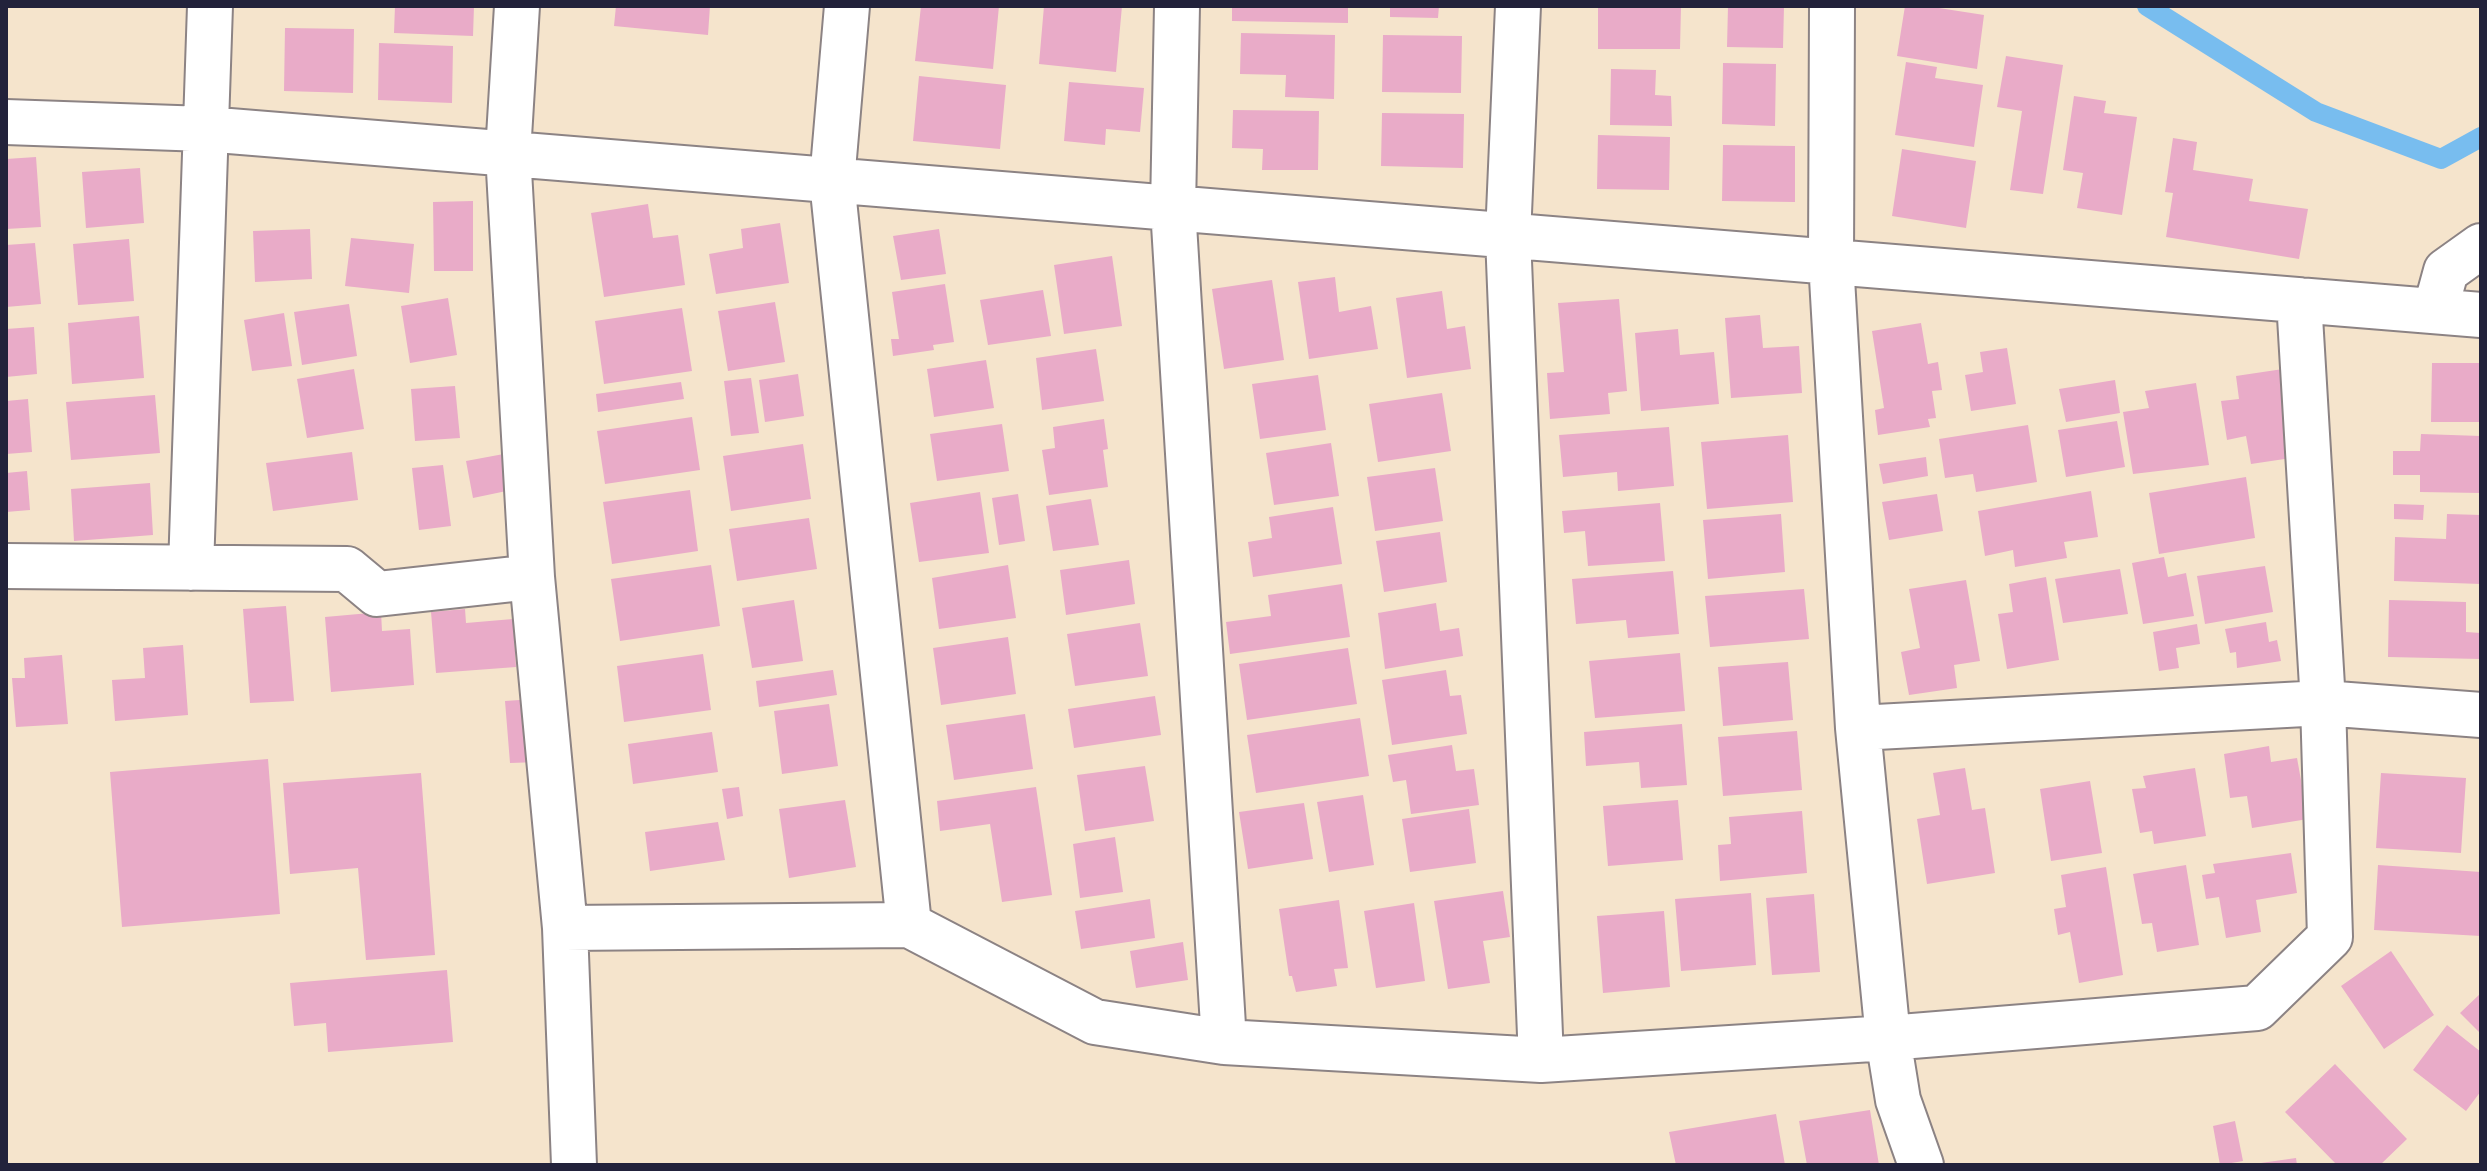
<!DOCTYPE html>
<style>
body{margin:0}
#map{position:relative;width:2487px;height:1171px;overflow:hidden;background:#f5e4cc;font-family:"Libre Caslon Text",serif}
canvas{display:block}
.frame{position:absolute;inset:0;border:8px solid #22223b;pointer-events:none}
</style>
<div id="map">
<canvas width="2487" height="1171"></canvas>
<div class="frame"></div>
</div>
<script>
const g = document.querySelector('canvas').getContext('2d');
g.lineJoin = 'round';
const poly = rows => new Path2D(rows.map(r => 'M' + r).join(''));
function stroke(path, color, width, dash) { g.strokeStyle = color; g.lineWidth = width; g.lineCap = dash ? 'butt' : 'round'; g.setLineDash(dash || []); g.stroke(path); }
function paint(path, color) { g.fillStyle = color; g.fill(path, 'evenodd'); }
stroke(poly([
 [2147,6,2316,112,2441,159,2481,137]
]), '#78bdef', 20);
paint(poly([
 [395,6,474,6,473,36,394,33],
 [616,6,710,6,708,35,614,26],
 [921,6,999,6,993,69,915,61],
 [1044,6,1122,6,1116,72,1039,64],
 [1232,6,1348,6,1348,23,1232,21],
 [1390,6,1439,6,1438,18,1390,17],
 [1598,6,1681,6,1680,49,1598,49],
 [1728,6,1784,6,1783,48,1727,47],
 [1905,6,1926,6,1984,15,1977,69,1897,56],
 [285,28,354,29,353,93,284,91],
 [1241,33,1335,35,1334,99,1285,97,1286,75,1240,74],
 [1383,35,1462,36,1461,93,1382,92],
 [379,43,453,46,452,103,378,100],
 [2006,56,2063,65,2043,194,2010,190,2022,111,1997,107],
 [1906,62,1937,67,1935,78,1983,85,1974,147,1895,135],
 [1723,63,1776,64,1775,126,1722,124],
 [1611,69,1656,70,1655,95,1671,96,1672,126,1610,125],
 [919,76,1006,85,1000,149,913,141],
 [1069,82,1144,88,1140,132,1106,129,1105,145,1064,141],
 [2074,96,2106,101,2104,113,2137,117,2122,215,2077,208,2083,173,2063,170],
 [1233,110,1319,111,1318,170,1262,170,1263,149,1232,148],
 [1382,113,1464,114,1463,168,1381,166],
 [1598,135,1670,137,1669,190,1597,189],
 [2173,138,2197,142,2193,170,2253,179,2249,201,2308,209,2299,259,2166,237,2173,193,2165,192],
 [1723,145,1795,146,1795,202,1722,201],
 [1902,149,1976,161,1966,228,1892,216],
 [36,157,41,227,6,229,6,159],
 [140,168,144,223,86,228,82,172],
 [473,201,473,271,434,271,433,202],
 [648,204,653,238,678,235,685,285,604,297,591,213],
 [780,223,789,283,716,294,709,254,743,248,741,229],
 [310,229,312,279,255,282,253,231],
 [939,229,946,274,901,280,893,236],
 [351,238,414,244,409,293,345,286],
 [129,239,134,301,78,305,73,244],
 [35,243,41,304,6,307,6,245],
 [1112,256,1122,326,1064,334,1054,265],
 [1335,277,1339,312,1371,306,1378,349,1309,359,1298,282],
 [1272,280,1284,360,1224,369,1212,289],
 [945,284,954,342,933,345,934,350,893,356,891,339,899,339,892,292],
 [1043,290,1051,336,988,345,980,300],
 [1442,291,1447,329,1465,326,1471,369,1407,378,1396,298],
 [448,298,457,355,410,363,401,306],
 [1619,299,1627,391,1608,393,1610,414,1550,419,1547,373,1564,372,1558,303],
 [775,302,785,362,728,371,718,311],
 [349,304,357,356,302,365,294,312],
 [682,308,692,371,604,384,595,321],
 [284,313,292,366,252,371,244,320],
 [1760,315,1763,348,1799,346,1802,393,1731,398,1725,318],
 [139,316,144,378,72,384,68,323],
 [1921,323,1928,364,1938,362,1942,390,1932,391,1936,418,1928,419,1930,427,1878,435,1875,410,1884,408,1872,331],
 [34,327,37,374,6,377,6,329],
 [1678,329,1680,355,1714,352,1719,404,1641,411,1635,333],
 [2007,348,2016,404,1971,411,1965,375,1983,372,1980,352],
 [1096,349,1104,401,1042,410,1036,358],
 [986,360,994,408,934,417,927,369],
 [2432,363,2479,363,2481,422,2431,422],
 [354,369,364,429,307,438,297,379],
 [2283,369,2298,457,2251,464,2246,436,2227,440,2221,401,2239,399,2236,376],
 [798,374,804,416,765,422,759,380],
 [1318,375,1326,430,1260,439,1252,384],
 [751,378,759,433,731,436,724,381],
 [2115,380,2120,413,2066,422,2059,389],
 [681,382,684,399,598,412,596,394],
 [2196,383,2209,465,2133,474,2123,412,2149,408,2145,391],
 [455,386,460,438,415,441,411,389],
 [1442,393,1451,451,1378,462,1369,404],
 [155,395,160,453,71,460,66,402],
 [28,399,32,452,6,454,6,401],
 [692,417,700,470,605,484,597,431],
 [1104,419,1108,449,1103,450,1108,487,1049,495,1042,450,1055,448,1053,427],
 [2117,421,2125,467,2066,477,2058,430],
 [1002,424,1009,471,937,481,930,434],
 [2028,425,2037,482,1976,492,1973,474,1945,478,1939,439],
 [1669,427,1674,486,1618,491,1617,472,1563,477,1559,435],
 [2421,434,2481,436,2481,493,2420,492,2420,475,2393,475,2393,451,2420,451],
 [1788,435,1793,502,1707,509,1701,442],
 [1331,443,1339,496,1274,505,1266,453],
 [803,444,811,499,731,511,723,456],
 [352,452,358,500,273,511,266,463],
 [509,453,516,489,473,498,466,461],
 [1926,457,1928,476,1883,484,1879,464],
 [443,465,451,526,419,530,412,468],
 [1435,468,1443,521,1375,531,1367,477],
 [27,471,30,510,6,512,6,473],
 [2246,477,2255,538,2159,554,2149,493],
 [150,483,153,535,74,541,71,489],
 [690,490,698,551,612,564,603,502],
 [2091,491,2098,537,2064,542,2067,558,2015,567,2013,550,1985,556,1978,511],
 [980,492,989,553,919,562,910,503],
 [1018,494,1025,541,999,545,992,498],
 [1937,494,1943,531,1889,540,1882,502],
 [1091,499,1099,545,1053,551,1046,506],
 [1660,503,1665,561,1588,566,1585,531,1564,533,1562,511],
 [2394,504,2424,505,2423,520,2394,519],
 [1333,507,1342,564,1253,577,1248,542,1272,538,1269,517],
 [1781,514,1785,572,1708,579,1703,520],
 [2447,514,2481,515,2481,584,2394,581,2395,537,2446,539],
 [809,518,817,569,737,581,729,529],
 [1440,532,1447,582,1384,592,1376,541],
 [2164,557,2168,577,2186,573,2194,616,2143,624,2132,563],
 [1129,560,1135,604,1066,615,1060,570],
 [711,565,720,626,620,641,611,579],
 [1008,565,1016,618,939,629,932,578],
 [2265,566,2273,612,2205,624,2197,576],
 [2120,569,2128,614,2063,623,2055,579],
 [1673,571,1679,634,1628,638,1626,620,1576,624,1572,579],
 [2046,577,2059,660,2007,669,1998,614,2013,612,2009,584],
 [1966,580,1980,661,1954,665,1957,688,1909,695,1901,652,1920,648,1909,589],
 [1342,584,1350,637,1230,654,1226,622,1271,616,1268,595],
 [1804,589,1809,639,1710,647,1705,596],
 [794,600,803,661,752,668,742,608],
 [2389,600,2466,602,2466,632,2481,633,2481,659,2388,657],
 [1436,603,1440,631,1459,628,1463,656,1385,669,1378,613],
 [286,606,294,701,250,703,243,609],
 [465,609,466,623,513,619,516,667,436,673,431,612],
 [381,612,382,631,410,629,414,685,331,692,325,617],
 [2266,622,2269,642,2277,640,2281,661,2237,668,2236,652,2230,653,2225,629],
 [1140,623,1148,676,1075,686,1067,634],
 [2197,624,2200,644,2176,648,2179,668,2159,671,2153,632],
 [1008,637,1016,694,941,705,933,648],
 [183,645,188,715,115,721,112,680,145,678,143,648],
 [1348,648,1357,704,1247,720,1239,664],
 [1680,653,1685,711,1595,718,1589,661],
 [703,654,711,710,624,722,617,666],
 [62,655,68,724,16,727,12,678,25,678,24,658],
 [1788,662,1793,720,1723,726,1718,667],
 [833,670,837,695,759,707,756,681],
 [1446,670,1450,696,1461,695,1467,734,1392,745,1382,680],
 [1155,696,1161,735,1074,748,1068,709],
 [534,699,539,762,510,763,505,701],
 [829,704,838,766,782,774,774,711],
 [1025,714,1033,769,954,780,946,725],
 [1360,718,1369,776,1256,793,1247,735],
 [1682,724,1687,785,1641,788,1639,762,1586,766,1584,732],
 [1797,731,1802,790,1723,796,1718,737],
 [712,732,718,772,633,784,628,744],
 [1452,745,1456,771,1474,769,1479,805,1411,814,1406,780,1393,782,1388,755],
 [2269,746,2271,762,2297,758,2308,819,2252,828,2247,796,2230,798,2224,754],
 [268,759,280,914,122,927,110,772],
 [1145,766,1154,821,1085,831,1077,775],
 [1965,768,1972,810,1985,808,1995,873,1927,884,1917,819,1940,815,1933,773],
 [2195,768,2206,836,2154,844,2152,831,2140,833,2132,789,2146,788,2143,776],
 [421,773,435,955,366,960,358,868,290,874,283,783],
 [2381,773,2466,778,2461,853,2376,848],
 [2090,781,2102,853,2051,861,2040,789],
 [739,787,743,816,727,819,722,789],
 [1036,787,1052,895,1002,902,990,824,940,831,937,801],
 [1363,795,1374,865,1329,872,1317,802],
 [845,800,856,867,789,878,779,809],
 [1678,800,1683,860,1608,866,1603,806],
 [1304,803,1313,859,1248,869,1239,812],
 [1469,809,1476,863,1410,872,1402,819],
 [1802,811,1807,873,1720,881,1718,845,1731,844,1729,817],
 [718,822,725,860,650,871,645,832],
 [1115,837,1123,892,1080,898,1073,844],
 [2291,853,2297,893,2256,900,2261,932,2226,938,2219,897,2206,899,2202,875,2215,873,2213,864],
 [2186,865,2199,945,2157,952,2152,923,2142,924,2133,874],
 [2378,865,2481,872,2481,936,2374,930],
 [2106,867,2123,975,2079,983,2070,932,2058,935,2054,909,2066,907,2061,875],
 [1503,891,1510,937,1483,941,1490,983,1448,989,1434,901],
 [1751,893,1756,965,1681,971,1675,899],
 [1814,894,1820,972,1772,975,1766,898],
 [1150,899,1155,938,1081,949,1075,911],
 [1339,900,1348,968,1334,969,1337,986,1296,992,1292,976,1289,976,1279,909],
 [1414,903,1425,981,1376,988,1364,911],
 [1664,911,1670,987,1603,993,1597,916],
 [1183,942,1188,980,1136,988,1130,951],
 [2391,951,2434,1015,2384,1049,2341,986],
 [447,970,453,1042,328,1052,326,1023,294,1026,290,983],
 [2481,993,2481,1034,2460,1013],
 [2447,1025,2481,1052,2481,1091,2466,1111,2413,1070],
 [2335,1064,2407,1139,2380,1165,2337,1165,2285,1112],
 [1870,1110,1879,1165,1807,1165,1799,1121],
 [1776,1114,1785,1165,1676,1165,1669,1132],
 [2235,1121,2243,1161,2220,1165,2213,1126],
 [2296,1158,2297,1165,2261,1165,2261,1163]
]), '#e9abc8');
const minor = poly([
 [517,6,508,153,532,577,565,928,574,1165],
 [847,6,832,181,909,925],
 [1177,6,1173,208,1224,1042],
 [1518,6,1508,236,1541,1060],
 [1832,6,1831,261,1858,728,1888,1038,1898,1100,1921,1165],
 [6,122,205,129,2481,315],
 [2435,311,2446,271,2481,246],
 [6,566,347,569,377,594,532,577],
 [191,568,210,6],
 [1858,728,2323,703,2481,715],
 [565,928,909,925,1095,1022,1224,1042,1541,1060,1888,1038,2257,1008,2330,937,2323,703,2299,300]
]);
stroke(minor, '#8c8384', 48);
stroke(minor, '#fff', 44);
</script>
